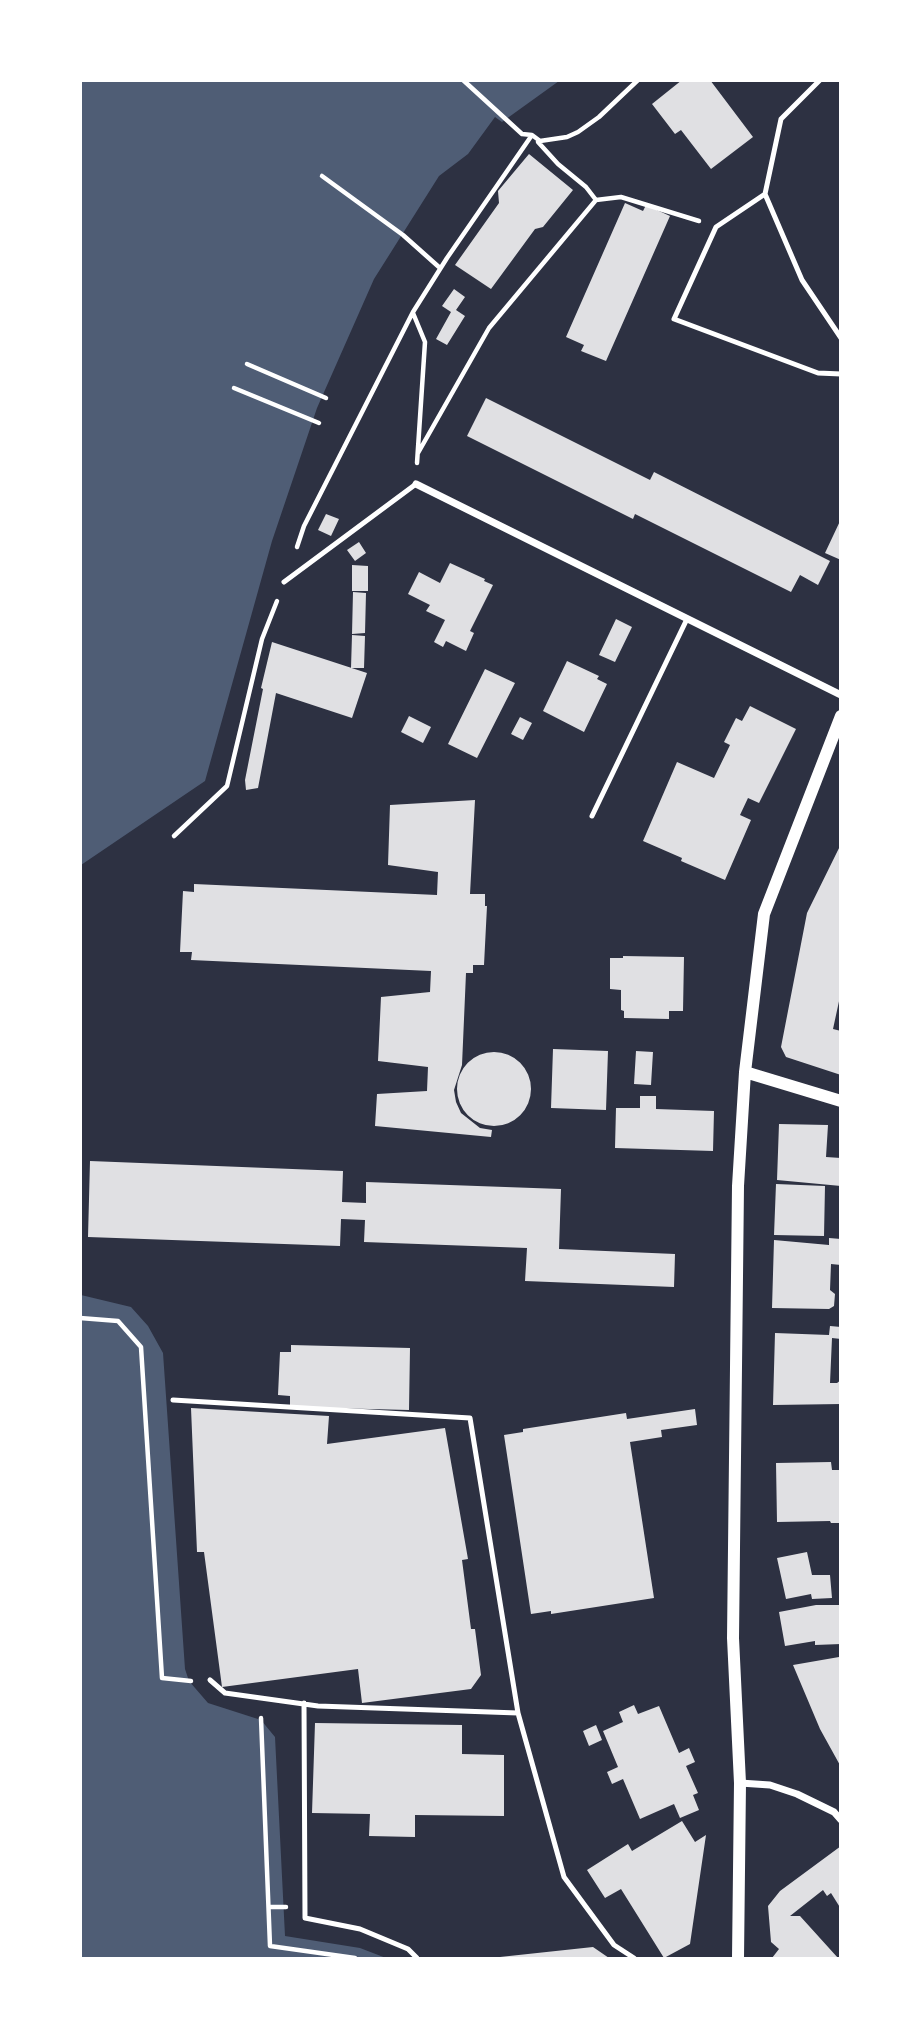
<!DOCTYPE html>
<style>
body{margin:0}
#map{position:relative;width:921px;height:2039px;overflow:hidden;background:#2d3142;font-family:"Roboto Condensed",sans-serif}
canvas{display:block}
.frame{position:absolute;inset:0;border:82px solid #fff;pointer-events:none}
</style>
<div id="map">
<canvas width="921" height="2039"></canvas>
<div class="frame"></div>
</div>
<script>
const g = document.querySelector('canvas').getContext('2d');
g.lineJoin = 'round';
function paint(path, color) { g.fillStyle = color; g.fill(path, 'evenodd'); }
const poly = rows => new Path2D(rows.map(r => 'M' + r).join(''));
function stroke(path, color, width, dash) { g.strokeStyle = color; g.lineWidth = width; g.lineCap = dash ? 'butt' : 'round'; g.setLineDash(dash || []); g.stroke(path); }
paint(poly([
 [81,81,559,81,502,122,495,117,468,154,439,176,374,279,317,408,272,541,205,781,81,865],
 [81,1295,131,1307,148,1326,163,1353,185,1669,189,1681,208,1703,261,1720,275,1737,285,1936,360,1948,386,1958,81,1958]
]), '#4f5d75');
paint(poly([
 [682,80,710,80,753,137,711,169,681,130,675,134,652,104],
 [529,154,573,190,543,227,535,229,491,289,455,265,499,203,498,191],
 [625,203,643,211,646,205,670,216,606,361,581,351,584,345,566,337],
 [454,289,465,297,456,310,465,316,447,345,436,339,451,312,442,306],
 [486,398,650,480,654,472,830,561,818,585,800,575,791,592,635,514,633,519,467,436],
 [326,514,339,519,331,536,318,530],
 [841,519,841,560,825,553],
 [359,542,366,553,355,561,347,550],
 [450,563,485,579,484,581,493,585,470,631,474,633,466,651,446,641,443,647,434,642,445,620,426,611,430,605,408,594,419,572,440,583],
 [352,565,368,566,368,591,352,591],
 [353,592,366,593,365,633,352,634],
 [616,619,632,627,615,662,599,655],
 [352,635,365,636,364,668,351,668],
 [272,642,367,673,352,718,276,693,258,788,246,790,245,780,263,689,261,688],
 [567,661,599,676,597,679,607,684,584,732,543,711],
 [485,669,515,683,477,758,448,744],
 [750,706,796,729,759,803,748,798,740,815,751,820,725,880,681,861,682,858,643,841,677,762,714,778,730,745,724,742,736,718,742,721],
 [409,716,431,727,423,743,401,732],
 [520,717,532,723,523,740,511,734],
 [475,800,470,894,485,894,485,906,487,906,484,965,473,965,473,973,466,973,462,1065,454,1090,456,1102,461,1113,480,1128,492,1130,491,1137,375,1126,377,1094,427,1091,428,1067,378,1061,381,997,430,992,431,971,191,960,192,952,180,952,183,891,194,892,194,884,437,895,438,872,388,865,390,805],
 [841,844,841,992,833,1029,841,1031,841,1075,786,1057,781,1047,807,913],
 [623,956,684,957,683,1011,669,1011,669,1019,624,1018,624,1011,621,1010,621,990,610,989,610,958,623,958],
 [553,1049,608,1051,606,1110,551,1108],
 [636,1051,653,1052,651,1085,634,1084],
 '457 1089a37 37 0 1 1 74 0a37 37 0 1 1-74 0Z',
 [640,1096,656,1096,656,1109,714,1111,713,1151,615,1148,616,1108,640,1108],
 [779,1124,828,1125,826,1157,841,1158,841,1186,777,1180],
 [90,1161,343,1171,342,1202,366,1203,366,1182,561,1189,559,1249,675,1254,674,1287,525,1281,527,1248,364,1242,365,1220,341,1219,340,1246,88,1237],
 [776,1184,825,1186,824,1236,774,1235],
 [829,1238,841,1239,841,1265,831,1264,830,1290,835,1294,834,1306,829,1309,772,1308,774,1240,829,1245],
 [830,1326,841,1327,841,1339,832,1338,830,1383,837,1383,841,1380,841,1404,773,1405,775,1333,829,1335],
 [291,1345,410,1348,409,1410,290,1407,290,1396,278,1395,280,1352,291,1352],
 [191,1408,329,1416,327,1444,445,1428,468,1559,462,1560,471,1629,475,1629,481,1675,471,1689,362,1703,358,1669,222,1687,204,1552,197,1552],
 [695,1409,697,1425,661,1430,662,1437,630,1442,654,1598,551,1614,551,1611,531,1614,504,1435,523,1432,523,1429,626,1413,627,1419],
 [831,1462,832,1470,841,1470,841,1523,831,1523,830,1521,777,1522,776,1463],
 [807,1552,812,1575,830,1575,832,1598,812,1599,811,1594,786,1599,777,1558],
 [816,1605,841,1605,841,1644,815,1645,815,1641,785,1646,779,1612],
 [839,1657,841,1663,841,1767,820,1729,793,1665],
 [634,1705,638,1714,659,1706,679,1753,689,1748,695,1762,686,1766,698,1793,693,1795,699,1810,680,1818,674,1804,640,1819,623,1779,612,1784,607,1772,618,1767,603,1731,623,1722,619,1712],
 [315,1723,462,1725,462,1754,504,1755,504,1816,415,1815,415,1837,369,1836,370,1814,312,1813],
 [596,1725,602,1740,589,1746,583,1731],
 [682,1821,695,1842,706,1835,690,1944,664,1958,621,1889,605,1898,587,1870,628,1844,632,1851],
 [841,1846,841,1909,831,1893,827,1896,823,1890,790,1916,800,1916,838,1958,772,1958,779,1949,771,1942,768,1906,780,1891],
 [593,1947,609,1958,501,1958,500,1957]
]), '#e0e0e3');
stroke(poly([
 [463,80,522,134,532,135],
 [538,142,558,164,586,187,596,200],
 [322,176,403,235,440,268],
 [413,313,425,342,417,463],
 [247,364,326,398],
 [234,388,319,423],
 [418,453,489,328,596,200,621,197,699,221],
 [297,547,304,526,413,312,447,258,532,135,540,141,567,137,578,132,599,117,638,80],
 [174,836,227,786,262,639,277,601],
 [80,1318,118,1321,141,1347,162,1678,191,1681],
 [261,1718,270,1946,355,1958],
 [269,1907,286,1907]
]), '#fff', 4.5);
stroke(poly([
 [820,80,781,119,765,194,802,280,841,338],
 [765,194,716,227,674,319,818,373,841,374],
 [284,582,416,484],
 [592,816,687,619],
 [173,1400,470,1418,518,1713,564,1877,614,1945,634,1958],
 [210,1680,225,1693,318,1706,518,1713],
 [304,1703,305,1918,360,1929,408,1949,417,1958]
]), '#fff', 5);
stroke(poly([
 [416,484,841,695],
 [740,1783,770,1785,797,1794,834,1812,841,1820]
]), '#fff', 7);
stroke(poly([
 [745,1072,841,1101],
 [738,1958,740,1783,733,1638,738,1186,745,1072,764,914,841,716]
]), '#fff', 12);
</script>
